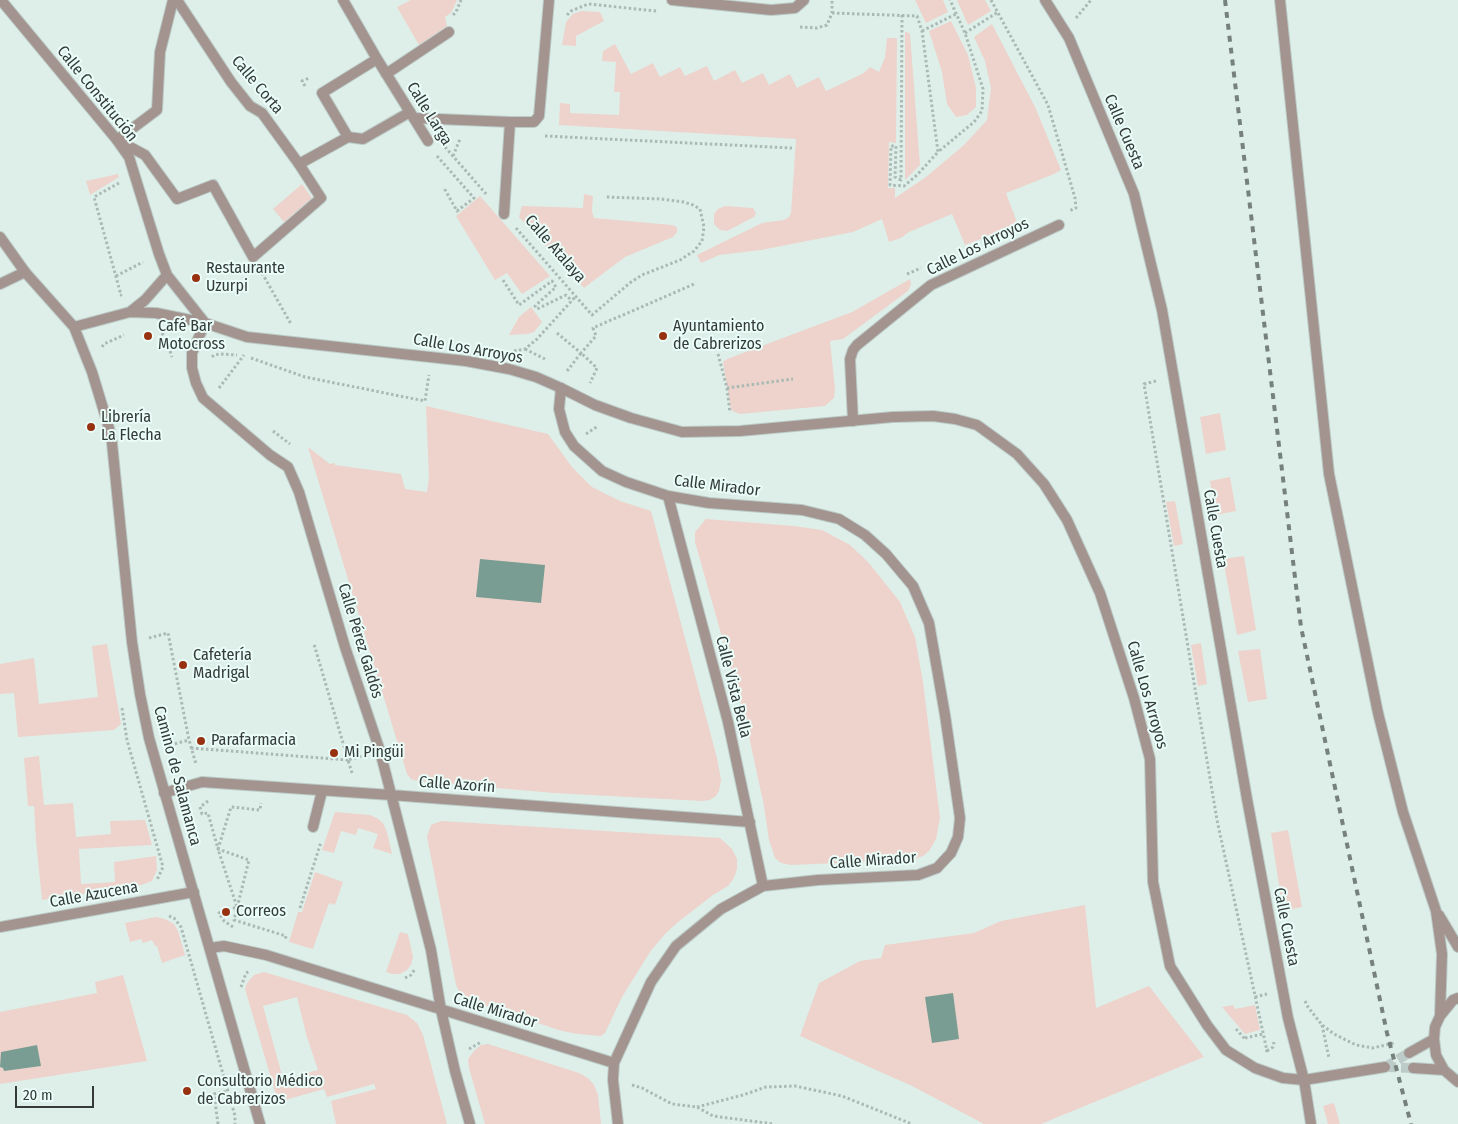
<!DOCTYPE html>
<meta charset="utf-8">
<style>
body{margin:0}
#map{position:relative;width:1458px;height:1124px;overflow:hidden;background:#deefea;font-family:"Fira Sans Condensed",sans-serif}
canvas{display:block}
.scale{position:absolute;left:15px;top:1086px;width:79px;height:22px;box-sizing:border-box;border:2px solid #343b39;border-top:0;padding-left:6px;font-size:15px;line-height:18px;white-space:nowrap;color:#343b39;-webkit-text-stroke:4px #ebfdf8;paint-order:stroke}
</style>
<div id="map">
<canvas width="1458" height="1124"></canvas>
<div class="scale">20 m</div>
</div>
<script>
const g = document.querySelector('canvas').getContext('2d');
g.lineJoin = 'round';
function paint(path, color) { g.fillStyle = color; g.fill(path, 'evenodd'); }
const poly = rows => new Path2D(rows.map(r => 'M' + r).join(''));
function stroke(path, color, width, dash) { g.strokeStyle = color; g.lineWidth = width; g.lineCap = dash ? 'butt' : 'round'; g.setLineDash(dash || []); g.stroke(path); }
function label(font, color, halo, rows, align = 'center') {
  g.font = font + ' "Fira Sans Condensed",sans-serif'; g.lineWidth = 4; g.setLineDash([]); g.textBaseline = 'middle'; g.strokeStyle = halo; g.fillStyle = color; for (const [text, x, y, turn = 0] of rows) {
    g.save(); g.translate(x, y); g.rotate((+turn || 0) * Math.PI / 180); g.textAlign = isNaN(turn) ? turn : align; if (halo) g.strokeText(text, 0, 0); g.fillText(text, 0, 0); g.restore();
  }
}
paint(poly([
 [411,0,457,0,451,13,445,17,447,26,419,45,397,7],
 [915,0,943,0,948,12,926,23],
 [957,0,985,0,991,11,968,25],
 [581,11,600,12,604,21,576,36,576,46,562,45,566,22,573,14],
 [951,21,968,55,976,88,976,107,967,115,956,117,947,104,942,72,929,31],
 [992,24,1036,109,1061,170,1054,174,1006,193,1018,225,965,245,952,214,909,232,901,238,889,242,882,219,853,232,761,250,719,255,701,263,697,255,762,223,784,220,789,217,791,213,796,139,559,125,560,103,570,104,570,113,619,115,620,92,614,92,616,62,602,61,603,51,615,44,631,74,653,63,660,77,680,67,685,76,707,66,714,81,735,70,742,83,763,73,769,85,790,74,797,88,819,77,826,91,864,73,870,67,879,72,885,57,887,38,897,38,896,143,889,142,888,188,895,188,895,198,926,177,964,145,987,120,991,88,985,61,974,37],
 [905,31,910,34,920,165,905,180],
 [118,174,119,177,90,195,86,181],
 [302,184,312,198,284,222,273,209],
 [584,194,593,196,592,211,594,218,672,225,677,227,677,232,673,237,625,257,584,288,519,217,522,206,583,208],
 [480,196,550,276,522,294,507,273,495,280,456,216],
 [725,206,753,208,756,213,754,217,727,231,720,230,714,224,714,214,718,209],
 [910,279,911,284,908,291,843,339,830,341,835,389,834,398,825,406,740,414,732,411,730,405,723,362,727,359,852,312],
 [531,307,542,322,534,332,528,334,509,335,519,317],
 [426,406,548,434,572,467,592,487,620,501,651,511,717,758,721,780,719,791,716,796,710,800,702,801,554,793,417,781,411,779,407,774,308,447,330,464,335,463,335,465,401,474,405,489,427,492,429,478],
 [1220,413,1226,450,1206,454,1200,417],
 [1230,477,1236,511,1215,515,1210,481],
 [1175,501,1183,544,1174,546,1166,502],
 [706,519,794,526,822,530,850,545,869,563,900,602,915,637,923,682,940,818,936,839,929,851,923,856,912,860,791,865,781,863,775,858,769,840,764,806,745,718,695,542,695,532],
 [1244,556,1256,630,1237,635,1223,559],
 [1201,643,1207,684,1198,686,1191,645],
 [107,644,121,724,114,730,18,737,14,693,0,694,0,664,34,658,39,704,98,697,92,646],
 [1260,649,1267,699,1248,702,1238,651],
 [39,756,44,805,73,803,76,837,111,834,110,821,145,820,152,845,79,849,81,884,115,882,114,862,156,856,157,870,152,881,141,885,42,900,36,841,34,806,28,806,24,758],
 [335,812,370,815,377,818,383,823,387,832,392,854,373,848,378,834,358,828,356,835,341,831,334,853,322,850],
 [441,821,720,838,732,849,737,859,737,869,734,878,728,886,713,895,678,922,664,935,650,952,622,997,605,1033,601,1036,578,1034,562,1031,468,1000,459,991,456,985,427,837,431,825],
 [1288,830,1302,907,1283,911,1271,833],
 [315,872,343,882,335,905,329,903,313,949,289,942,298,912,302,912],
 [1085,905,1096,1008,1149,986,1204,1057,1041,1124,984,1124,912,1086,800,1036,819,983,860,961,881,958,885,945,974,933,1001,921],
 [156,917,165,919,174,924,178,931,185,955,162,963,157,946,155,946,152,940,143,943,141,939,130,942,125,923],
 [400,932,408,934,413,957,411,965,407,970,400,974,392,974,386,972],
 [264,972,407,1015,417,1023,423,1035,447,1124,336,1124,331,1101,376,1089,374,1084,327,1097,324,1089,278,1102,245,989,247,983,254,975],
 [297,997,306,1034,318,1070,283,1079,263,1006],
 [123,975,147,1061,0,1084,0,1012,97,993,95,982],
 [1233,1005,1235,1009,1255,1005,1260,1030,1245,1034,1222,1007],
 [488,1044,579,1073,588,1078,594,1085,598,1095,601,1124,485,1124,469,1068,468,1059,474,1051,481,1045],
 [1334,1103,1340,1124,1328,1124,1323,1106]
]), '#edd3cb');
paint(poly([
 [480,559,545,565,541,603,476,597],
 [953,993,959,1039,932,1043,925,997],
 [37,1045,41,1066,4,1071,3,1068,0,1067,1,1052]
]), '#799d93');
stroke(poly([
 [1385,1067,1409,1053],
 [1386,1067,1413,1068]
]), '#bccbc7', 10, [10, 5]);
const service = poly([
 [313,827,322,791]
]);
const pedestrian = poly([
 [173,0,160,52,157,110,117,140,145,155,177,199,213,185,253,257,321,198,299,164],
 [414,118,510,122,504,214],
 [348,137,363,139,410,112]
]);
const minor = poly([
 [177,0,231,82,250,106,262,113,299,164,348,137,322,93,377,59],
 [343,0,377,59,428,141],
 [672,0,771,10,795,8,804,0],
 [1045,0,1069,38,1134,194,1162,310,1247,799,1288,1018,1304,1080,1311,1124],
 [386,74,449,32],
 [510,122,534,122,539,116,549,0],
 [0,284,25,272],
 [205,323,192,353,192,368,196,383,203,398,270,455,288,467,299,492,345,647,380,751,431,950,441,1010,455,1071,470,1124],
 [561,388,559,409,565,432,574,446,602,471,626,482,668,496,709,503,802,510,839,519,865,535,886,554,913,586,929,623,945,715,960,818,958,837,951,853,937,868,918,875,818,880,763,886,721,909,676,946,651,982,614,1063,613,1080,618,1124],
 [853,421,850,359,853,350,857,345,931,285,1059,225],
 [668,496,728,722,763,886],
 [164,793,202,782,391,795,750,822],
 [0,927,194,892],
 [210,948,224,946,266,955,614,1063]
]);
const tertiary = poly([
 [1,0,117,140,129,157,159,254,167,275,205,323],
 [1280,0,1329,474,1378,713,1403,812,1436,911,1442,954,1440,1016],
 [0,237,25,272,74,327,92,372,109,428,112,443,132,642,140,694,149,738,260,1124],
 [130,312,145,300,167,275],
 [74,327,130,312,156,313,205,323,247,337,466,361,509,369,536,377,561,388,595,405,631,418,682,432,740,431,893,417,933,416,955,419,977,425,1017,454,1044,484,1067,520,1100,593,1134,698,1150,759,1153,882,1170,966,1207,1025,1226,1050,1255,1068,1283,1078,1304,1080,1385,1067],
 [1439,915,1458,947],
 [1458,998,1453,1000,1440,1016,1435,1027,1434,1039,1436,1055,1444,1070,1458,1082],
 [1409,1053,1434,1039],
 [1413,1068,1444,1070]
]);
stroke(service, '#bccbc7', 12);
stroke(pedestrian, '#bccbc7', 12);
stroke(minor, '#bccbc7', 12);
stroke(tertiary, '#bccbc7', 12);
stroke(poly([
 [991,0,1048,105,1075,198,1076,208,1069,211],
 [832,13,917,16,922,31,938,152,974,122,982,111,983,89,965,33,950,0],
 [453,15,456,12,461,0],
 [567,15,571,11,588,4,657,11],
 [902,15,901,180,895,177,896,146,891,146,890,185,904,186,917,175,938,152],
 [1076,18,1091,0],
 [800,27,817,28,827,25,832,13,832,0],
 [922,31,956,14],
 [965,33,998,12],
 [305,86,302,81,309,78],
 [545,136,792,148],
 [445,147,487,195],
 [437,156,474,198,457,211,444,188],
 [453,156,460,139],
 [119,183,94,197,121,295,120,295],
 [516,228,592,315,631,282,642,275,680,260,694,251,702,241,704,227,700,209,693,205,684,202,661,199,606,197],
 [262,273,291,324],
 [907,274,921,268],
 [116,276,143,262],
 [503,280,519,305,552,281,556,287,535,306,537,309,566,295,572,301],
 [162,333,166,339,172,357],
 [557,333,581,353,596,336,593,328,694,284],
 [102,347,104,344,124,335],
 [525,349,545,359],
 [514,351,525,349,537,339,576,296],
 [718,354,727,388,793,379],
 [212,357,214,355,220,354,237,355],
 [251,358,305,377,425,401,429,375],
 [567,371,581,353,597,368,590,383],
 [1156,381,1144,384,1217,820,1267,1051,1265,1050],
 [219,388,244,355],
 [727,388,730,413],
 [273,431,290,444],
 [586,434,598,426],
 [149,638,168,633,189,740,196,764],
 [122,708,127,740,163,867,157,880],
 [170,745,189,740],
 [191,748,348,760,314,644],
 [352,773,348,760,362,756],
 [208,801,200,807,202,814,208,813,218,849,249,860,234,920,286,936,285,941],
 [300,908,321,842],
 [169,916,174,918,181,927,235,1116,235,1124],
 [233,927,224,921,219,913,237,907,218,849,231,807,260,810,261,803],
 [405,978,411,975,415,969],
 [241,987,246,973,250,971],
 [1255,997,1267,994],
 [1305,1001,1308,1007,1322,1025,1334,1034,1356,1045,1373,1048,1394,1043],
 [1322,1025,1329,1058],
 [1236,1029,1245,1039],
 [1245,1038,1263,1034],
 [469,1049,481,1042],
 [1267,1051,1273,1047,1274,1042],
 [632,1085,642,1088,672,1104,697,1107,713,1116,774,1124],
 [697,1107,743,1095,766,1087,795,1086,842,1096,912,1124],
 [218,1124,214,1094,228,1091]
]), '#abb9b5', 3, [2.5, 2.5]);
stroke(service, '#a39490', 10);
stroke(pedestrian, '#a39490', 10);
stroke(minor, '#a39490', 10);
stroke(tertiary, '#a39490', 10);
stroke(poly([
 [1225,0,1301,627,1387,1033,1411,1124]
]), '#76817d', 4, [6, 6]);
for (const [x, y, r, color] of [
 [196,278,5,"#983110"],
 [148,336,5,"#983110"],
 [663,336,5,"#983110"],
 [91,427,5,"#983110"],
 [183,665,5,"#983110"],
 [201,741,5,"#983110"],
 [334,753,5,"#983110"],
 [226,912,5,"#983110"],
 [187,1091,5,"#983110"]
]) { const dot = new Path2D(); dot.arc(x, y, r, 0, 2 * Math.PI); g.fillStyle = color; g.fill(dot); stroke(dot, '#ebfdf8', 2); }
label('16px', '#343b39', '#ebfdf8', [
 ["Calle Corta",257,85,50],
 ["Calle Constitución",97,94,51],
 ["Calle Larga",429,114,58],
 ["Calle Cuesta",1124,132,67],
 ["Calle Los Arroyos",978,247,-26],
 ["Calle Atalaya",555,249,49],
 ["Calle Los Arroyos",468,349,10],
 ["Calle Mirador",717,486,7],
 ["Calle Cuesta",1215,529,80],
 ["Calle Pérez Galdós",360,641,73],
 ["Calle Vista Bella",733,687,76],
 ["Calle Los Arroyos",1147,695,74],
 ["Camino de Salamanca",177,776,75],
 ["Calle Azorín",457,785,4],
 ["Calle Mirador",873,861,-4],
 ["Calle Azucena",94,895,-10],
 ["Calle Cuesta",1286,927,79],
 ["Calle Mirador",495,1011,17]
]);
label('16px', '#343b39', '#ebfdf8', [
 ["Restaurante",206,269],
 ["Uzurpi",206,287],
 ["Café Bar",158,327],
 ["Motocross",158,345],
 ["Ayuntamiento",673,327],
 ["de Cabrerizos",673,345],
 ["Librería",101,418],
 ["La Flecha",101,436],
 ["Cafetería",193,656],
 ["Madrigal",193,674],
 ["Parafarmacia",211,741],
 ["Mi Pingüi",344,753],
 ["Correos",236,912],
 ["Consultorio Médico",197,1082],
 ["de Cabrerizos",197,1100]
], 'left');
</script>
